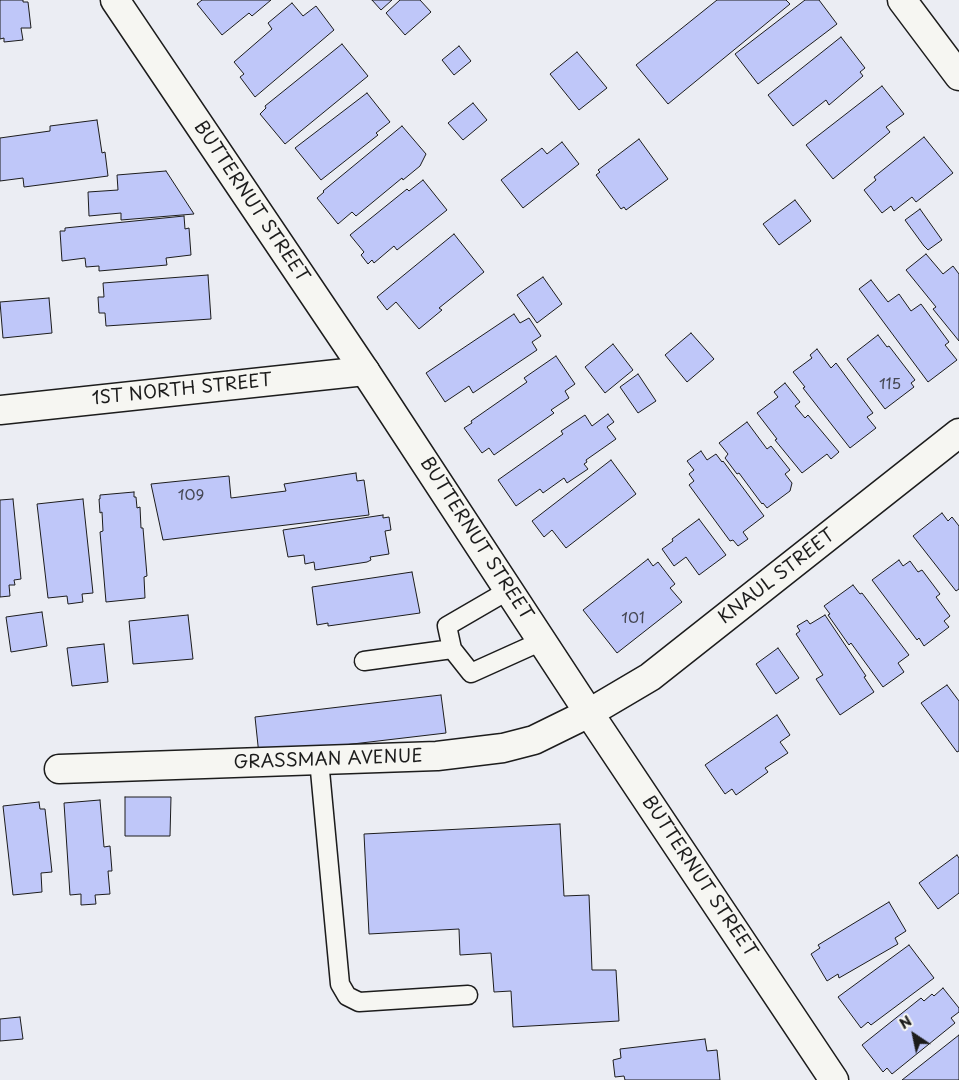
<!DOCTYPE html>
<style>
body{margin:0}
#map{position:relative;width:959px;height:1080px;overflow:hidden;background:#ebedf3;font-family:"Playpen Sans",sans-serif}
canvas{display:block}
.north{position:absolute;left:889px;top:1010px;width:50px;height:50px;-webkit-text-stroke:4px #f6f6f2;paint-order:stroke;rotate:326deg;font-size:14px;font-weight:700;line-height:20px;text-align:center;color:#1c1c1c}
.north::after{content:'';display:block;margin:auto;width:18px;height:22px;background:#1c1c1c;clip-path:polygon(50% 0,100% 100%,50% 72%,0 100%)}
</style>
<div id="map">
<canvas width="959" height="1080"></canvas>
<div class="north">N</div>
</div>
<script>
const g = document.querySelector('canvas').getContext('2d');
g.lineJoin = 'round';
function paint(path, color) { g.fillStyle = color; g.fill(path, 'evenodd'); }
const poly = rows => new Path2D(rows.map(r => 'M' + r).join(''));
function stroke(path, color, width, dash) { g.strokeStyle = color; g.lineWidth = width; g.lineCap = dash ? 'butt' : 'round'; g.setLineDash(dash || []); g.stroke(path); }
function label(font, color, halo, rows, align = 'center') {
  g.font = font + ' "Playpen Sans",sans-serif'; g.lineWidth = 4; g.setLineDash([]); g.textBaseline = 'middle'; g.strokeStyle = halo; g.fillStyle = color; for (const [text, x, y, turn = 0] of rows) {
    g.save(); g.translate(x, y); g.rotate((+turn || 0) * Math.PI / 180); g.textAlign = isNaN(turn) ? turn : align; if (halo) g.strokeText(text, 0, 0); g.fillText(text, 0, 0); g.restore();
  }
}
const building = poly([
 [0,0,23,0,23,2,28,2,31,28,21,28,23,40,4,42,4,38,0,39,0,0],
 [202,0,271,0,252,16,249,13,222,35,197,4,202,0],
 [372,0,392,0,381,10,372,0],
 [400,0,420,0,431,12,405,35,386,13,400,0],
 [717,0,786,0,790,4,668,104,636,65,717,0],
 [805,0,819,0,837,24,758,84,735,54,805,0],
 [292,3,303,16,316,6,334,30,255,97,240,77,244,74,234,62,272,29,268,23,292,3],
 [841,37,865,68,860,72,863,76,829,105,826,100,793,126,768,95,841,37],
 [342,44,368,76,285,144,260,114,266,108,265,106,342,44],
 [459,46,471,61,454,75,442,60,459,46],
 [577,52,607,88,579,110,550,74,577,52],
 [882,86,904,114,886,127,890,132,833,179,806,145,882,86],
 [367,93,390,122,376,133,378,135,321,180,295,148,367,93],
 [473,103,487,120,463,140,448,123,473,103],
 [97,120,102,153,105,152,108,176,24,187,23,178,0,181,0,138,50,131,50,126,97,120],
 [402,126,426,154,420,166,403,180,402,178,356,216,352,212,338,224,317,198,324,192,323,191,402,126],
 [924,137,953,173,916,202,912,197,894,211,891,206,882,213,864,190,876,180,874,177,924,137],
 [639,139,668,179,626,210,624,207,621,209,596,175,600,172,598,170,639,139],
 [562,142,579,164,523,208,501,180,542,148,547,154,562,142],
 [166,171,194,214,121,220,121,213,89,216,88,192,118,190,117,175,166,171],
 [423,180,447,210,397,250,394,246,374,263,372,260,368,264,361,255,364,252,350,235,407,189,409,191,423,180],
 [795,200,811,221,779,245,763,224,795,200],
 [920,209,942,240,928,250,924,246,905,220,920,209],
 [184,216,185,229,189,228,191,255,166,258,167,265,99,271,99,266,86,267,85,258,62,261,60,231,65,231,65,228,184,216],
 [454,234,484,272,439,308,442,310,419,329,396,302,387,310,377,297,454,234],
 [926,254,943,274,953,266,959,274,959,341,933,309,936,307,906,270,926,254],
 [208,275,211,319,106,326,105,313,99,313,98,297,104,297,103,283,208,275],
 [543,277,562,304,537,323,517,295,543,277],
 [871,280,888,302,899,294,911,311,921,304,949,342,945,345,957,360,928,382,859,289,871,280],
 [49,298,52,333,3,338,0,302,49,298],
 [514,314,520,323,529,318,541,336,532,342,537,350,473,393,469,386,445,402,426,373,514,314],
 [691,333,714,359,687,382,665,355,691,333],
 [878,335,887,347,889,346,915,380,911,383,914,387,885,409,847,359,878,335],
 [613,344,633,370,605,393,585,367,613,344],
 [817,349,831,368,836,363,873,413,867,417,876,428,850,448,803,388,805,387,793,372,812,358,810,355,817,349],
 [556,356,575,384,565,391,569,398,551,410,554,413,494,455,489,448,482,453,464,428,472,423,471,421,527,382,524,378,556,356],
 [638,374,656,401,638,413,620,387,638,374],
 [785,383,800,402,795,406,805,418,808,415,839,452,831,459,827,454,802,473,775,440,777,439,757,413,778,397,774,392,785,383],
 [608,414,614,422,607,427,616,439,586,460,587,462,584,464,588,469,567,483,564,478,543,493,540,489,516,506,498,480,563,434,561,431,585,415,592,426,608,414],
 [747,422,767,449,771,446,790,470,785,474,792,483,790,491,767,508,763,503,762,504,739,473,737,474,725,458,728,454,719,443,747,422],
 [701,451,707,460,716,454,722,462,723,461,764,516,743,532,748,539,738,546,733,540,730,541,689,485,694,481,689,474,694,470,687,461,701,451],
 [611,460,636,494,566,548,552,530,544,537,532,521,611,460],
 [356,473,357,481,364,480,369,515,163,540,151,484,229,476,231,498,286,491,284,484,356,473],
 [134,492,134,497,136,497,137,508,140,507,141,528,143,528,147,576,144,577,145,598,106,602,100,532,103,531,102,512,100,513,99,499,100,499,100,495,134,492],
 [13,499,21,579,14,580,15,585,9,585,10,596,0,597,0,500,13,499],
 [83,499,93,593,82,594,83,602,68,604,67,596,48,598,37,504,83,499],
 [942,513,948,521,952,517,959,526,959,589,956,591,913,536,942,513],
 [383,515,383,518,389,517,391,530,385,531,389,554,370,557,371,560,367,562,315,570,314,562,305,564,304,555,288,557,283,530,383,515],
 [699,519,726,555,699,575,686,557,674,566,662,549,673,541,672,539,699,519],
 [648,559,653,566,658,562,675,584,670,588,682,602,617,653,583,610,648,559],
 [899,560,903,566,910,561,918,572,922,570,940,594,936,597,950,616,944,621,949,627,924,646,919,638,917,640,872,580,899,560],
 [412,572,420,613,328,626,328,623,317,625,312,587,412,572],
 [853,585,860,594,862,593,909,655,898,663,904,672,883,687,851,643,849,645,828,615,830,614,824,606,853,585],
 [42,612,47,646,11,652,6,617,42,612],
 [188,615,193,659,133,664,129,621,188,615],
 [825,615,866,676,864,677,874,692,840,715,816,679,823,675,796,634,800,631,797,626,807,620,810,624,825,615],
 [104,644,108,682,72,686,67,648,104,644],
 [778,648,799,678,776,694,756,664,778,648],
 [947,685,959,701,959,751,957,752,921,703,947,685],
 [441,695,446,733,259,755,255,717,441,695],
 [777,715,790,735,780,742,788,753,765,768,768,772,736,795,732,789,725,794,705,765,777,715],
 [125,797,171,797,170,836,125,836,125,797],
 [100,800,104,847,110,846,112,871,108,871,110,894,95,895,96,904,81,905,81,894,70,895,64,803,100,800],
 [39,802,40,809,45,809,52,872,41,873,42,892,13,895,3,806,39,802],
 [560,824,564,896,589,895,592,970,616,970,619,1021,513,1027,511,991,494,992,491,953,460,955,459,929,369,934,364,834,560,824],
 [957,855,959,858,959,893,938,909,919,883,957,855],
 [889,902,906,931,895,938,898,944,839,978,838,974,827,981,811,954,820,948,818,945,889,902],
 [909,945,934,978,871,1025,868,1022,861,1028,838,997,909,945],
 [943,988,959,1008,959,1012,951,1018,955,1023,892,1074,887,1068,883,1072,862,1045,921,998,924,1001,932,994,934,996,943,988],
 [20,1017,23,1039,0,1041,0,1019,20,1017],
 [959,1035,959,1080,902,1080,959,1035],
 [705,1039,707,1051,717,1050,720,1080,625,1080,624,1076,615,1077,613,1060,621,1058,620,1049,705,1039]
]);
paint(building, '#bfc7f9');
stroke(building, '#1c1c1c', 1);
const service = poly([
 [509,590,447,626,452,649,471,673,542,641],
 [364,661,452,649],
 [319,760,340,984,347,996,359,1002,468,995]
]);
const minor = poly([
 [902,0,959,76],
 [0,410,365,371],
 [59,769,437,756,503,748,534,740,589,713,650,677,959,433]
]);
const tertiary = poly([
 [115,0,365,371,589,713,834,1080]
]);
stroke(service, '#1c1c1c', 21);
stroke(minor, '#1c1c1c', 31);
stroke(tertiary, '#1c1c1c', 31);
stroke(service, '#f6f6f2', 18);
stroke(minor, '#f6f6f2', 28);
stroke(tertiary, '#f6f6f2', 28);
label('15px', '#454753', null, [
 ["115",890,385],
 ["109",191,496],
 ["101",633,619]
]);
label('18px', '#1c1c1c', '#f6f6f2', [
 ["BUTTERNUT STREET",251,202,56],
 ["1ST NORTH STREET",182,390,-6],
 ["BUTTERNUT STREET",476,539,57],
 ["KNAUL STREET",777,577,-38],
 ["GRASSMAN AVENUE",328,760,-2],
 ["BUTTERNUT STREET",699,877,56]
]);
</script>
